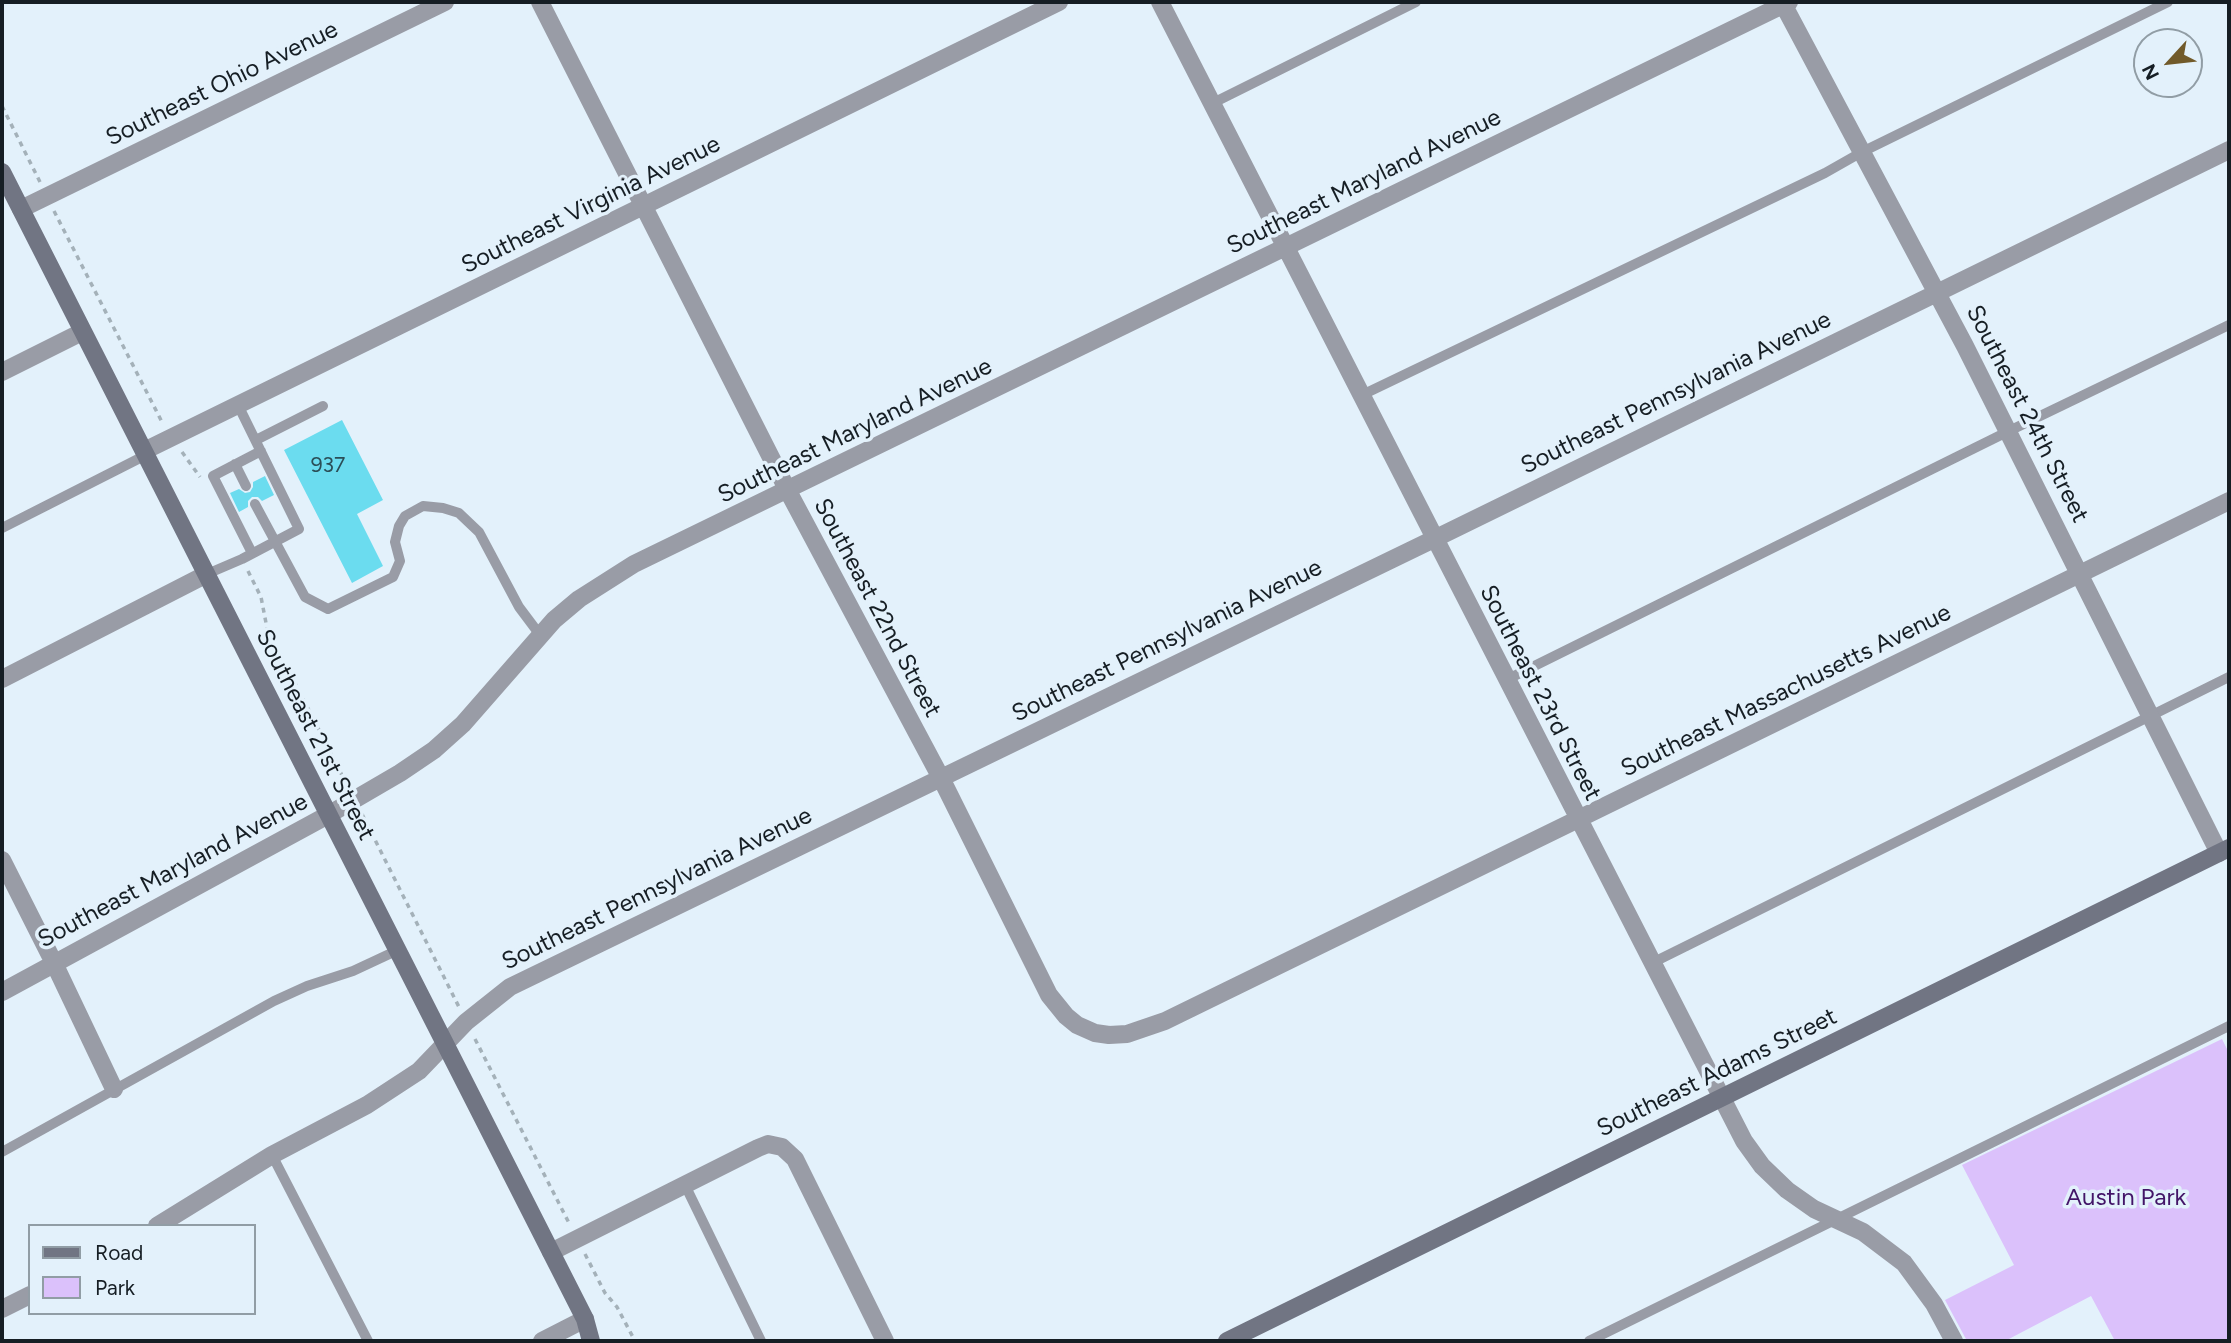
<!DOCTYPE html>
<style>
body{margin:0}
#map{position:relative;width:2231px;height:1343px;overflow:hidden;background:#e3f1fb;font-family:Figtree,sans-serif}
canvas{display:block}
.frame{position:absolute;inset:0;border:4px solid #161e24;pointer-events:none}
.legend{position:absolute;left:28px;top:1224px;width:228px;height:91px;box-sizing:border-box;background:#e3f1fb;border:2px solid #919da5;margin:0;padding:9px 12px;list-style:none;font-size:21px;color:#161e24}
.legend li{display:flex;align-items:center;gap:14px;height:35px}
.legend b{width:35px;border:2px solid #919da5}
.north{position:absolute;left:2133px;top:28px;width:70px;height:70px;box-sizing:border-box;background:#e3f1fb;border:2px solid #919da5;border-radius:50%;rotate:243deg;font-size:19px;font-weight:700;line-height:28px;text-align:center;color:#161e24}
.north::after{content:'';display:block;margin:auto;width:24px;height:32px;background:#715a2a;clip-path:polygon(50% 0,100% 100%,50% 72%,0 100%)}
</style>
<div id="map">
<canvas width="2231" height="1343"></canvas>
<div class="frame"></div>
<ul class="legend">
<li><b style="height:9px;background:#717583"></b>Road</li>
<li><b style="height:19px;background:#dbc1fb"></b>Park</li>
</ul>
<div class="north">N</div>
</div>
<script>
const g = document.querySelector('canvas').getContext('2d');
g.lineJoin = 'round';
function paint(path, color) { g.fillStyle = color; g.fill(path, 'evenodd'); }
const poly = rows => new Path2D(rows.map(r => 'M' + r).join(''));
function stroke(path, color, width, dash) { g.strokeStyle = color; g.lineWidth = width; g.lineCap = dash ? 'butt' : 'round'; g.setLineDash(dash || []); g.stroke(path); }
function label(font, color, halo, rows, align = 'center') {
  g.font = font + ' Figtree,sans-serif'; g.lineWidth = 7; g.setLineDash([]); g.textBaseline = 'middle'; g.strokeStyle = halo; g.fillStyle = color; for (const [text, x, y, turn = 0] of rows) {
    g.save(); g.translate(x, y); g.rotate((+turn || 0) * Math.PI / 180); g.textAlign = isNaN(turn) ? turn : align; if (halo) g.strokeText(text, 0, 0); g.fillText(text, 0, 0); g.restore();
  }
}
paint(poly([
 [2222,1039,2229,1053,2229,1341,2115,1341,2091,1296,2005,1341,1967,1341,1945,1300,2014,1265,1962,1165]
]), '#dbc1fb');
paint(poly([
 [342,420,383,500,357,514,383,566,352,583,284,450],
 [265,476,274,495,262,501,258,497,252,497,248,501,248,507,239,512,230,493,239,489,245,493,250,492,253,487,253,482]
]), '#6bdcef');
stroke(poly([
 [2,106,40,182],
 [54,211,162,422],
 [182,452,200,477],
 [248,571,261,597,267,628,347,785],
 [362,814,459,1007],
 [475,1039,570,1225],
 [585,1254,605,1293,617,1307,635,1341]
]), '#a4b1b9', 3.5, [5, 5]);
stroke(poly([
 [1213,103,1416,2],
 [1362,395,1825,173,1862,152,2168,2],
 [256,440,323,406],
 [235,464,246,486],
 [255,504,305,597,328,609,393,577,400,561,395,542,399,526,405,516,423,506,443,508,459,513,479,532,519,607,540,635],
 [2,528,146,455],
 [252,553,213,476,261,451],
 [207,574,242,559,299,529,238,405],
 [1506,680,2009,431,2229,325],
 [1652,963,2229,677],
 [2,1152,274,1001,307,986,353,971,398,950],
 [272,1155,368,1341],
 [685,1185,761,1341],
 [1589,1341,2229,1026]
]), '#999ca6', 10);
stroke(poly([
 [540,2,788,491,941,778,1049,995,1066,1016,1077,1025,1095,1033,1109,1035,1127,1034,1165,1021,2229,501],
 [1160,2,1744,1141,1762,1166,1787,1190,1814,1209,1863,1232,1904,1263,1934,1304,1954,1341],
 [1782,2,1965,346,2219,853],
 [21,209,445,2],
 [2,372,82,332],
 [144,451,1059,2],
 [2,679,207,574],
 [2,860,54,963,114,1089],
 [2,992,328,815,400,773,434,750,463,724,554,620,579,599,634,564,1789,2],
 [157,1226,272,1155,367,1105,419,1071,466,1022,510,987,1434,539,2229,150],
 [551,1252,758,1148,768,1144,782,1147,795,1159,885,1341],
 [2,1309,30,1295],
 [542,1341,585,1319]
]), '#999ca6', 18);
stroke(poly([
 [2,172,585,1319,591,1341],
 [1227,1341,2229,848]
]), '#717583', 18);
label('21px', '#2b4e57', null, [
 ["937",328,466]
]);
label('24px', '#161e24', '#e3f1fb', [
 ["Southeast Ohio Avenue",222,84,-26],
 ["Southeast Maryland Avenue",1364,182,-26],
 ["Southeast Virginia Avenue",591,205,-26],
 ["Southeast Pennsylvania Avenue",1676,393,-26],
 ["Southeast 24th Street",2027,414,63],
 ["Southeast Maryland Avenue",855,431,-26],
 ["Southeast 22nd Street",877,608,62],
 ["Southeast Pennsylvania Avenue",1167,641,-26],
 ["Southeast Massachusetts Avenue",1786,691,-26],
 ["Southeast 23rd Street",1540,693,63],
 ["Southeast 21st Street",315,735,63],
 ["Southeast Maryland Avenue",173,871,-28],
 ["Southeast Pennsylvania Avenue",657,889,-26],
 ["Southeast Adams Street",1717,1073,-26]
]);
label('24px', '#431568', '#e3f1fb', [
 ["Austin Park",2126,1198]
]);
</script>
